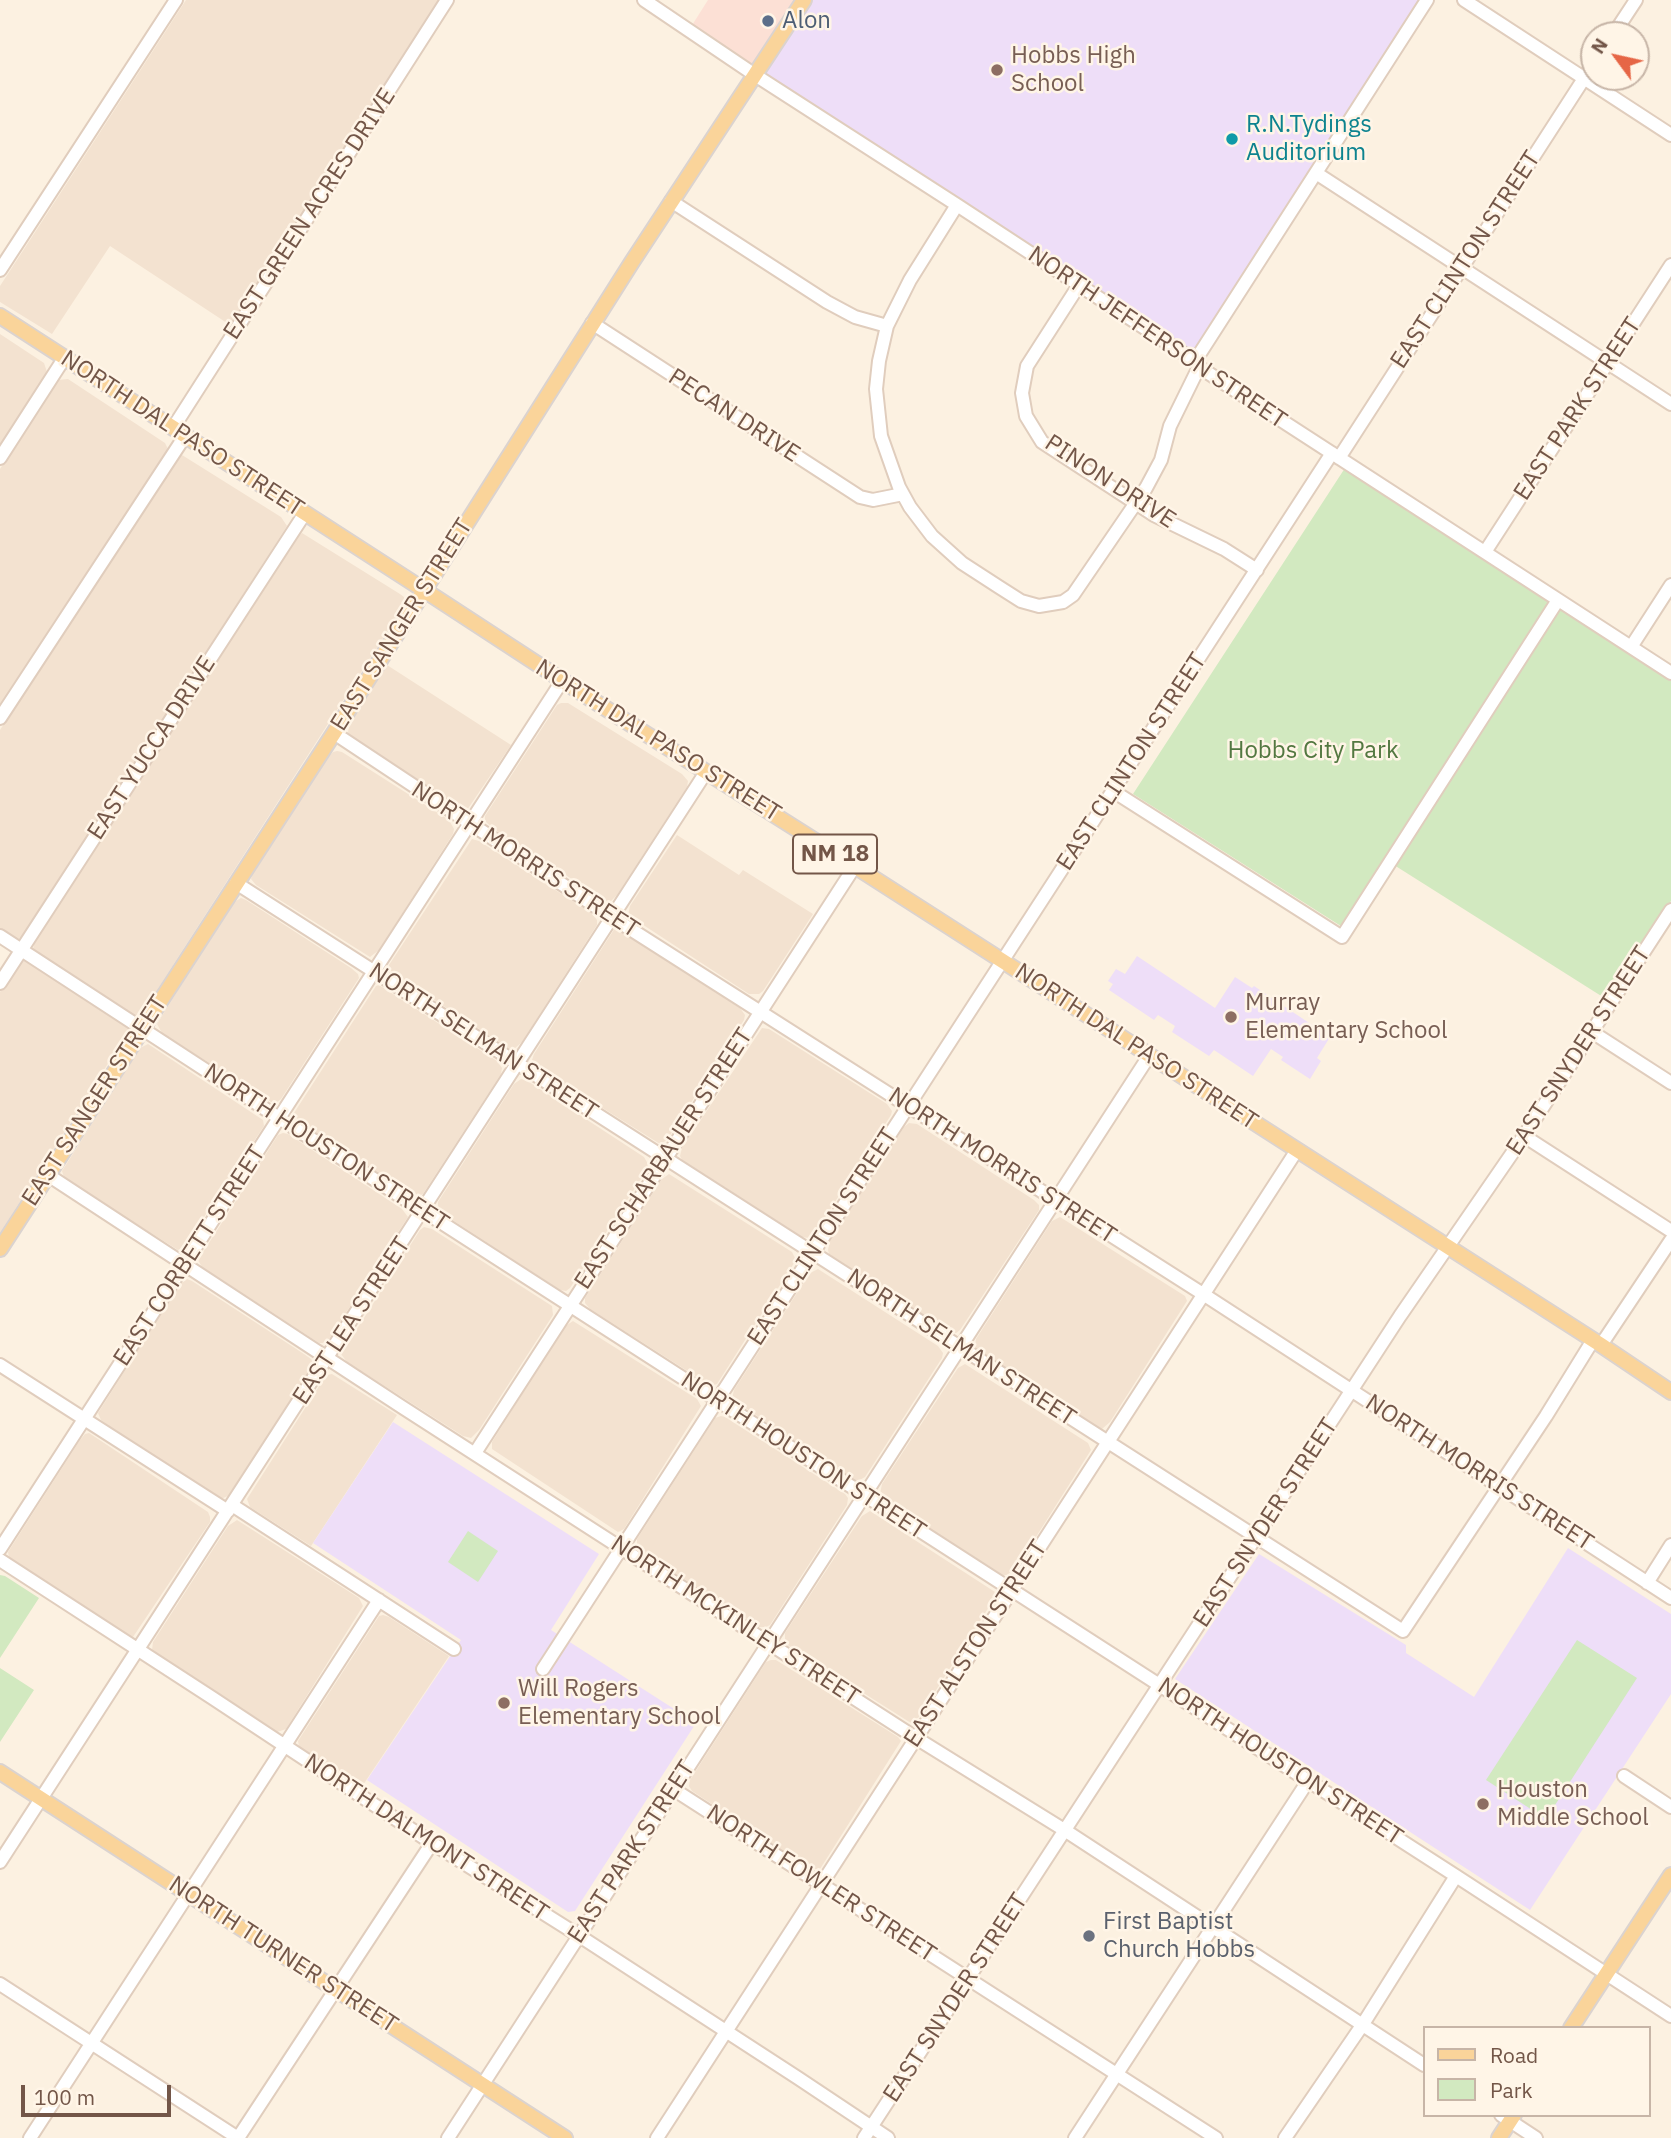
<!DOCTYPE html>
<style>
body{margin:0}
#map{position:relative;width:1671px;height:2138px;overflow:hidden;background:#fcf1e1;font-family:"IBM Plex Sans",sans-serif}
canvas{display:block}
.legend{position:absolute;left:1423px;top:2026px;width:228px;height:91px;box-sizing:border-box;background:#fff5e7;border:2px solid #c7b5a7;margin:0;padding:9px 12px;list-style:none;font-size:21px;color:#735648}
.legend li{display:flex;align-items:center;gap:14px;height:35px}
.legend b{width:35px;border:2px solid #c7b5a7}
.north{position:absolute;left:1580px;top:21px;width:70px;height:70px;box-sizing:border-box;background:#fff5e7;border:2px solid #c7b5a7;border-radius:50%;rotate:303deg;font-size:19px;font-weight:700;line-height:28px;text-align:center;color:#735648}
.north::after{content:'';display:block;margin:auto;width:24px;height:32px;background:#e66646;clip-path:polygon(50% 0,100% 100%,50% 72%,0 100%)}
.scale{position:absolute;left:21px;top:2085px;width:150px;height:32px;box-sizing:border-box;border:4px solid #735648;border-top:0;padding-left:9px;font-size:21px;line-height:24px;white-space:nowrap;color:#735648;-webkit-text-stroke:5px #fff5e7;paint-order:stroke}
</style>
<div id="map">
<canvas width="1671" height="2138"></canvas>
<ul class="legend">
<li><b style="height:9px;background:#fad49a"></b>Road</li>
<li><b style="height:19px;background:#d2e9c0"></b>Park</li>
</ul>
<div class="north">N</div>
<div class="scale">100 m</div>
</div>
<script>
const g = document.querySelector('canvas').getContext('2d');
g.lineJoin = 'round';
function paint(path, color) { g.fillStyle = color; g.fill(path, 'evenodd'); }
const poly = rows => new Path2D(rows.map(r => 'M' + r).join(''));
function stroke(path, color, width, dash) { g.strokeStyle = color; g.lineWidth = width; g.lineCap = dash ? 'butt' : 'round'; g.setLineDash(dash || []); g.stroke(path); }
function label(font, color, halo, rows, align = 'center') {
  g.font = font + ' "IBM Plex Sans",sans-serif'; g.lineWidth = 5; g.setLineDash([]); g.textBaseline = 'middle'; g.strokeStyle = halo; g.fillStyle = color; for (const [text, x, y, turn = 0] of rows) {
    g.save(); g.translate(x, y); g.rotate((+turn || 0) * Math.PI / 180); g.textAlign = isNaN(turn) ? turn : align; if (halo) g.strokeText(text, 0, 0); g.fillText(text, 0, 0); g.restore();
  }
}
paint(poly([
 [186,0,439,0,230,325,110,246,52,334,0,302,0,286],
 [0,334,44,363,47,372,0,445],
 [68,379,165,443,168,449,0,709,0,469,55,385,58,380],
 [182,455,281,517,287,526,25,934,17,940,0,930,0,730,175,459],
 [302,533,400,594,404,597,405,604,141,1015,137,1018,36,954,33,950,34,943,296,538],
 [387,665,511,745,467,810,460,808,351,737,348,733,349,724],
 [561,703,568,703,682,774,688,781,687,787,617,895,610,902,606,901,494,829,485,821,485,816,557,705],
 [337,751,342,752,449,820,454,829,453,834,379,950,370,957,256,885,251,879,254,869,328,757,333,752],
 [677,835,739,875,743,870,813,914,763,991,759,994,749,994,628,915,630,906],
 [472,839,479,841,591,913,597,920,597,925,522,1042,514,1049,510,1049,391,972,389,965],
 [241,898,246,900,351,968,358,974,359,978,281,1099,276,1103,271,1102,162,1033,157,1024,232,903],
 [615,928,740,1008,745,1015,744,1020,667,1140,660,1144,537,1067,532,1060,534,1054],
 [23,961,27,961,130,1029,0,1233,0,992,19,963],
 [379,985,497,1061,502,1068,501,1074,423,1194,419,1196,415,1196,298,1121,294,1113,376,986],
 [762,1028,769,1029,887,1104,892,1111,891,1115,813,1236,809,1238,802,1237,682,1160,680,1156,682,1148],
 [148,1044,263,1120,264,1126,185,1246,178,1250,71,1183,64,1177,62,1171,140,1048],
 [521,1079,526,1080,644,1157,648,1164,648,1168,570,1288,566,1291,560,1290,440,1212,438,1209,438,1202,514,1084],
 [909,1123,917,1124,1034,1200,1039,1205,1039,1210,960,1330,956,1333,950,1332,829,1254,828,1250,830,1241,904,1127],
 [283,1133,288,1134,402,1209,408,1217,329,1339,323,1343,319,1343,202,1267,198,1260,278,1135],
 [669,1174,792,1252,796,1260,717,1384,711,1386,590,1309,585,1303,585,1298,662,1179],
 [1060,1217,1185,1296,1187,1301,1110,1422,1102,1429,1098,1429,977,1350,975,1346,976,1339,1052,1221],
 [424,1227,432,1229,552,1306,553,1315,479,1430,471,1438,463,1436,347,1362,341,1354,420,1230],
 [818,1269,938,1346,943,1353,942,1358,865,1477,858,1481,854,1481,732,1399,734,1390,810,1273],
 [187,1279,192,1281,304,1354,311,1359,314,1365,228,1496,223,1498,218,1498,113,1429,101,1420,98,1413,180,1284],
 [573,1321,697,1399,701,1406,624,1529,618,1532,492,1449,492,1442,564,1327],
 [965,1364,1088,1443,1091,1450,1015,1570,1007,1575,1003,1575,882,1498,880,1494,882,1484,958,1368],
 [332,1374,397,1415,311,1546,250,1507,247,1499,323,1380,327,1375],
 [721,1416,725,1417,845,1494,848,1498,847,1505,770,1625,766,1627,759,1627,639,1550,637,1547,637,1539,712,1423,715,1418],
 [89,1433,208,1512,210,1517,210,1522,133,1637,128,1637,12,1562,9,1558,8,1552,80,1440,85,1434],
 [870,1511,995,1592,994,1599,919,1717,911,1723,789,1646,785,1642,785,1633,862,1516],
 [237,1520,359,1598,363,1606,286,1729,277,1732,156,1655,152,1650,153,1642,228,1526],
 [383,1615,389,1617,449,1656,361,1788,303,1750,299,1747,298,1741,379,1616],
 [771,1660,776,1660,898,1737,901,1741,820,1869,811,1869,692,1791,689,1786,690,1780,766,1662]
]), '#f3e2d0');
paint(poly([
 [708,0,804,0,755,75,689,30]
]), '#fce0d5');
paint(poly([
 [804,0,1428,0,1195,361,755,75],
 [1137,956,1215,1008,1235,977,1252,988,1254,986,1330,1037,1317,1058,1321,1061,1310,1079,1281,1060,1283,1057,1271,1049,1253,1076,1214,1050,1209,1056,1172,1032,1175,1026,1158,1015,1154,1020,1109,990,1113,984,1108,981,1116,969,1125,974],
 [393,1422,599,1554,551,1630,696,1723,575,1911,568,1912,367,1780,461,1640,313,1543],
 [1568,1548,1671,1614,1671,1694,1530,1910,1175,1679,1259,1554,1406,1645,1406,1653,1474,1697]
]), '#eedef8');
paint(poly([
 [1345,468,1549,594,1548,609,1554,602,1671,677,1671,901,1606,999,1394,865,1344,928,1133,794],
 [468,1531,498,1551,478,1582,448,1562],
 [0,1575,5,1576,39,1598,0,1658],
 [1577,1640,1637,1678,1546,1819,1486,1780],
 [0,1668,34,1690,0,1742]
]), '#d2e9c0');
const minor = poly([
 [644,0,755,75,957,205,1195,361,1199,367,1671,673],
 [1464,0,1671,135],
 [1613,35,1636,0],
 [1316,173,1671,404],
 [671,201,827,302,855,317,887,326],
 [957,205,910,280,887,326,879,361,876,389,881,436,899,487,910,507,932,536,962,563,999,587,1021,601,1039,606,1063,602,1073,595,1146,488,1161,460,1170,426,1199,367],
 [0,270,176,0],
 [1079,285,1027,366,1022,393,1026,416,1042,442,1154,515,1224,549,1257,570],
 [592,323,860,497,873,500,903,494],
 [1195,361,1427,0],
 [173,428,447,0],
 [0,458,65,357],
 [1339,458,1594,63],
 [1485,552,1671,265],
 [1631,647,1671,585],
 [0,718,185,436],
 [334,733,613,918,1203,1294,1671,1598],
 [1113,791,1342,937,1558,600],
 [236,883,1403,1631,1546,1416,1593,1340],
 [0,936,279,1118,1456,1876,1671,2016],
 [0,983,305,513],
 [1592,1032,1671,1083],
 [1524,1136,1671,1231],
 [48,1175,402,1407,916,1738,1066,1831,1424,2065],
 [1601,1345,1671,1240],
 [0,1365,228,1511],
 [475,1453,855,866],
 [232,1505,454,1649],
 [0,1549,562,681],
 [0,1560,211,1697,432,1843,578,1935,798,2078,888,2138],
 [1647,1583,1671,1545],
 [543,1669,1332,453],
 [1624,1776,1671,1807],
 [673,1789,1216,2138],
 [0,1862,706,772],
 [0,1984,238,2138],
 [1501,2115,1536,2138],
 [30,2138,379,1600],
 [238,2138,432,1843],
 [448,2138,1149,1056],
 [657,2138,1297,1150],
 [864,2138,1400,1316,1524,1136,1671,910],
 [1075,2138,1308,1781],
 [1285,2138,1363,2024,1456,1876]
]);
const major = poly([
 [0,316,424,590,594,701,825,847,1601,1345,1671,1392],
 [0,1249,334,733,632,262,804,0],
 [0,1772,565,2138],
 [1571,2028,1671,1875],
 [1499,2138,1514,2115]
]);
stroke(minor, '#e0cdbd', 16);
stroke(major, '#dbd3cf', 18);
stroke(minor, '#fff', 12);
stroke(major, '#fad49a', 14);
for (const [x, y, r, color] of [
 [768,21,7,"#5c6f8a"],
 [997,70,7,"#8d6e63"],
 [1232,139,7,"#0f9aa8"],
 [1231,1017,7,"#8d6e63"],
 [504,1703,7,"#8d6e63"],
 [1483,1804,7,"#8d6e63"],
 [1089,1936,7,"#6b7280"]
]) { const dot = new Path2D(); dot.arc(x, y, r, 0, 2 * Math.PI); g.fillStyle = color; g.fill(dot); stroke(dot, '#fff5e7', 2.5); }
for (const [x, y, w] of [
 [835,854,84]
]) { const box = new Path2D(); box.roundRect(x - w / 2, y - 19.5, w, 39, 5); g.fillStyle = '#fff5e7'; g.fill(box); stroke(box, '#735648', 2); }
label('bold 23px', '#735648', null, [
 ["NM 18",835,854]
]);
label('24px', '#4e5e75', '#fff5e7', [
 ["Alon",782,21]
], 'left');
label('24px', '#785e54', '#fff5e7', [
 ["Hobbs High",1011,56],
 ["School",1011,84],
 ["Murray",1245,1003],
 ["Elementary School",1245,1031],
 ["Will Rogers",518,1689],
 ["Elementary School",518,1717],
 ["Houston",1497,1790],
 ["Middle School",1497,1818]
], 'left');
label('24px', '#0d838f', '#fff5e7', [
 ["R.N.Tydings",1246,125],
 ["Auditorium",1246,153]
], 'left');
label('24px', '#735648', '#fff5e7', [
 ["EAST GREEN ACRES DRIVE",310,214,-57],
 ["EAST CLINTON STREET",1466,260,-57],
 ["NORTH JEFFERSON STREET",1157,338,34],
 ["EAST PARK STREET",1578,409,-57],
 ["PECAN DRIVE",734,416,33],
 ["NORTH DAL PASO STREET",182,434,33],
 ["PINON DRIVE",1110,482,33],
 ["EAST SANGER STREET",402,625,-58],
 ["NORTH DAL PASO STREET",658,741,32],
 ["EAST YUCCA DRIVE",152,748,-57],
 ["EAST CLINTON STREET",1132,762,-57],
 ["NORTH MORRIS STREET",525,860,33],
 ["NORTH SELMAN STREET",483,1042,33],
 ["NORTH DAL PASO STREET",1136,1047,33],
 ["EAST SNYDER STREET",1579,1051,-57],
 ["EAST SANGER STREET",95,1101,-57],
 ["NORTH HOUSTON STREET",326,1148,33],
 ["EAST SCHARBAUER STREET",664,1159,-57],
 ["NORTH MORRIS STREET",1002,1166,33],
 ["EAST CLINTON STREET",823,1237,-57],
 ["EAST CORBETT STREET",190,1256,-57],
 ["EAST LEA STREET",352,1321,-57],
 ["NORTH SELMAN STREET",961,1348,33],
 ["NORTH HOUSTON STREET",803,1456,33],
 ["NORTH MORRIS STREET",1479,1473,33],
 ["EAST SNYDER STREET",1266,1523,-57],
 ["NORTH MCKINLEY STREET",735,1621,33],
 ["EAST ALSTON STREET",976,1644,-57],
 ["NORTH HOUSTON STREET",1280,1762,33],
 ["NORTH DALMONT STREET",426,1838,33],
 ["EAST PARK STREET",632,1852,-57],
 ["NORTH FOWLER STREET",821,1884,33],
 ["NORTH TURNER STREET",283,1955,33],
 ["EAST SNYDER STREET",956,1998,-57]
]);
label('24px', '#537841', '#fff5e7', [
 ["Hobbs City Park",1313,751]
]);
label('24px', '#5b616d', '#fff5e7', [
 ["First Baptist",1103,1922],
 ["Church Hobbs",1103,1950]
], 'left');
</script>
